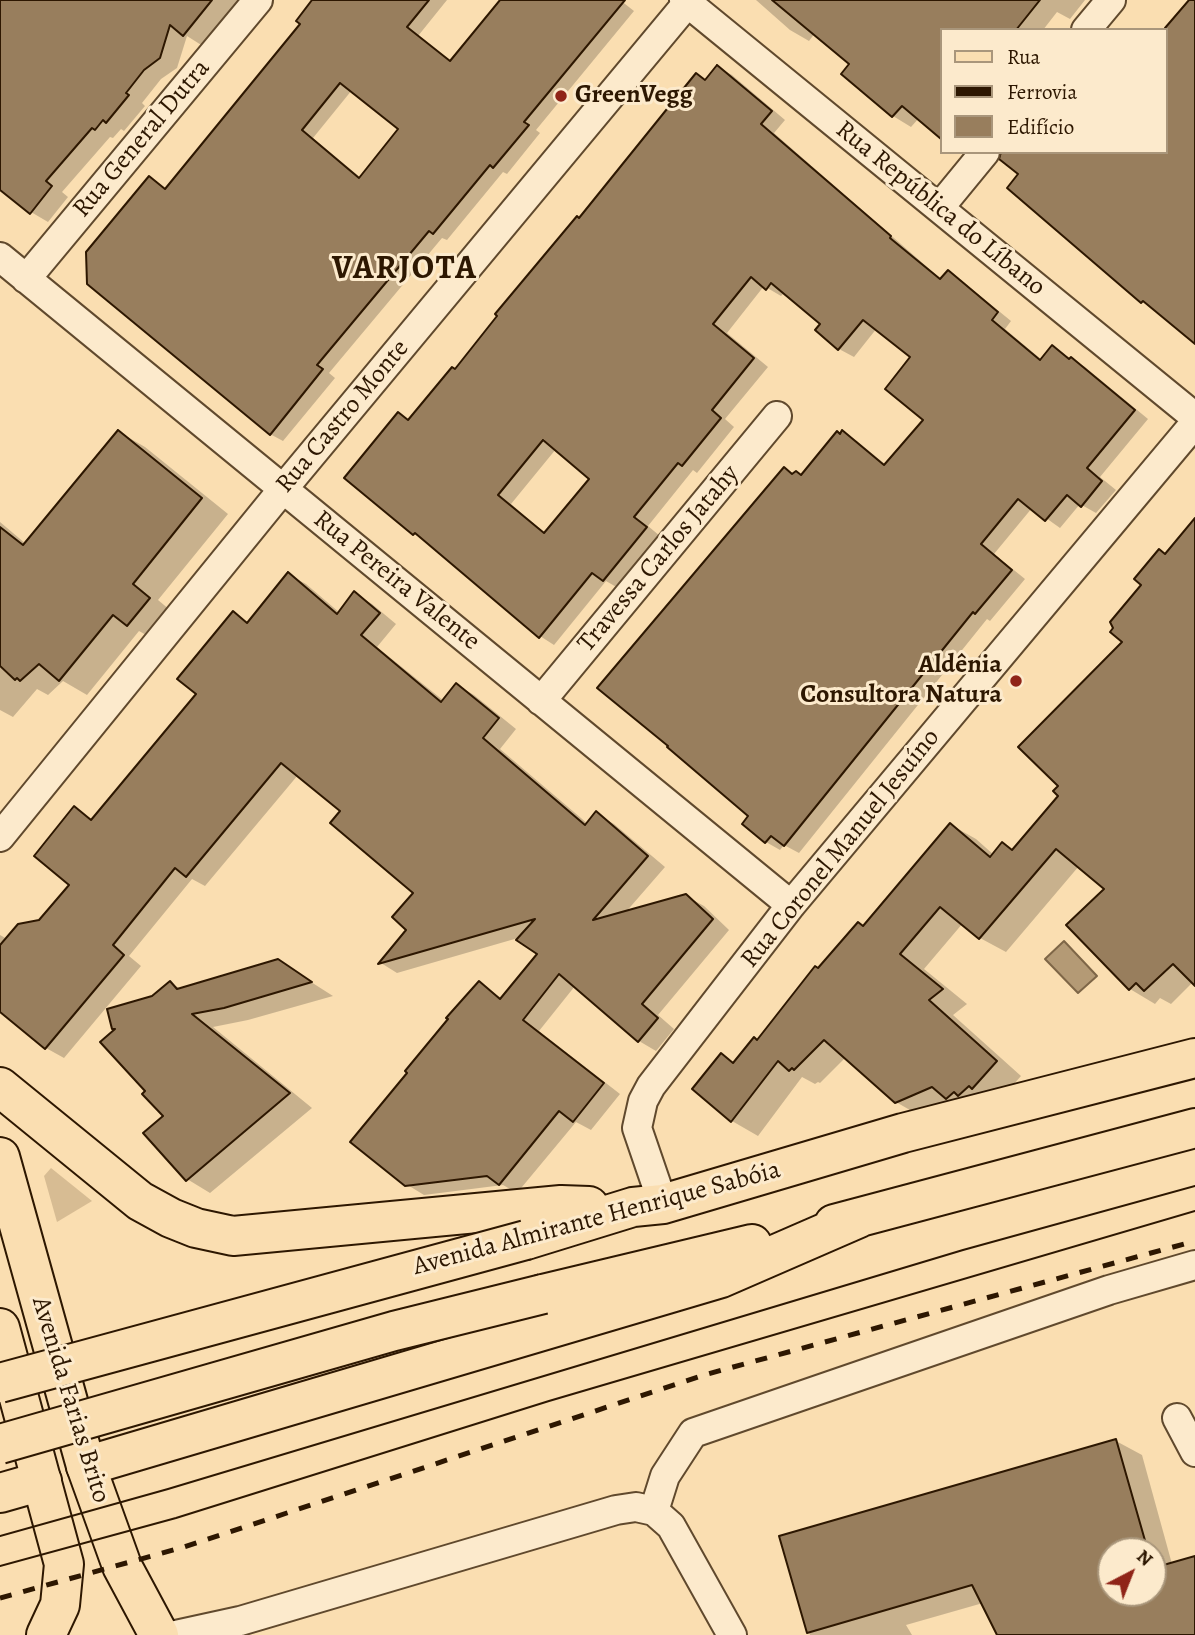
<!DOCTYPE html>
<meta charset="utf-8">
<style>
body{margin:0}
#map{position:relative;width:1195px;height:1635px;overflow:hidden;background:#fadeb1;font-family:Alegreya,serif}
canvas{display:block}
.legend{position:absolute;left:940px;top:28px;width:228px;height:126px;box-sizing:border-box;background:#fceacc;border:2px solid #a9967b;margin:0;padding:9px 12px;list-style:none;font-size:21px;color:#2d1701}
.legend li{display:flex;align-items:center;gap:14px;height:35px}
.legend b{width:35px;border:2px solid #a9967b}
.north{position:absolute;left:1097px;top:1537px;width:70px;height:70px;box-sizing:border-box;background:#fceacc;border:2px solid #a9967b;border-radius:50%;rotate:42deg;font-size:19px;font-weight:700;line-height:28px;text-align:center;color:#2d1701}
.north::after{content:'';display:block;margin:auto;width:24px;height:32px;background:#8f2418;clip-path:polygon(50% 0,100% 100%,50% 72%,0 100%)}
</style>
<div id="map">
<canvas width="1195" height="1635"></canvas>
<ul class="legend">
<li><b style="height:9px;background:#fadeb1"></b>Rua</li>
<li><b style="height:9px;background:#2d1701"></b>Ferrovia</li>
<li><b style="height:19px;background:#987e5d"></b>Edifício</li>
</ul>
<div class="north">N</div>
</div>
<script>
const g = document.querySelector('canvas').getContext('2d');
g.lineJoin = 'round';
function paint(path, color) { g.fillStyle = color; g.fill(path, 'evenodd'); }
const poly = rows => new Path2D(rows.map(r => 'M' + r).join(''));
function stroke(path, color, width, dash) { g.strokeStyle = color; g.lineWidth = width; g.lineCap = dash ? 'butt' : 'round'; g.setLineDash(dash || []); g.stroke(path); }
function label(font, color, halo, rows, align = 'center') {
  g.font = font + ' Alegreya,serif'; g.lineWidth = 6; g.setLineDash([]); g.textBaseline = 'middle'; g.strokeStyle = halo; g.fillStyle = color; for (const [text, x, y, turn = 0] of rows) {
    g.save(); g.translate(x, y); g.rotate((+turn || 0) * Math.PI / 180); g.textAlign = isNaN(turn) ? turn : align; if (halo) g.strokeText(text, 0, 0); g.fillText(text, 0, 0); g.restore();
  }
}
paint(poly([
 [51,1168,92,1201,57,1222,44,1176]
]), '#d7bc93');
const water = poly([
 [1064,941,1097,976,1078,993,1045,959,1064,941]
]);
paint(water, '#b49a75');
stroke(water, '#7e6647', 2);
paint(poly([
 [73,0,245,0,206,48,187,36,177,68,161,79,142,103,145,106,124,131,121,129,113,138,110,137,62,192,68,197,48,222,31,212,0,187,0,104],
 [314,0,447,0,418,36,451,61,502,0,620,0,634,11,536,130,540,133,507,174,503,172,447,240,442,238,329,373,335,378,283,441,270,434,149,178,167,190,303,24],
 [352,90,400,129,361,178,313,138],
 [756,0,1085,0,1070,19,1057,12,1043,30,941,30,941,136,919,118,911,127,893,116,852,64,815,33,809,41,790,30],
 [718,67,732,75,785,120,774,133,942,280,948,273,962,281,1011,321,1005,329,1042,360,1052,347,1085,367,1148,419,1100,477,1116,490,1096,513,1080,504,1060,528,1032,508,994,554,1025,579,990,621,987,619,799,853,784,845,780,850,766,842,751,816,785,469,802,477,843,433,857,441,886,465,925,419,912,357,877,328,854,357,839,349,817,330,822,324,785,292,781,296,764,286,727,333,768,367,725,419,734,427,697,473,693,470,648,526,660,536,618,588,606,581,554,645,540,636,428,542,414,534,398,414,410,421,455,371,580,220],
 [556,449,592,478,546,534,511,504],
 [119,432,145,447,228,514,158,600,176,615,155,640,139,631,87,695,63,681,48,695,37,689,13,717,0,710,0,522,26,544],
 [1195,520,1195,984,1193,982,1171,1004,1160,998,1155,1004,1130,989,1106,889,1079,866,1006,952,980,938,963,923,924,969,967,1004,953,1015,1021,1076,998,1102,922,1117,896,1102,846,1057,820,1083,818,1082,815,1084,802,1077,758,1136,732,1121,695,1089,722,1056,735,1063,758,1041,819,970,864,928,951,825,976,839,994,855,1013,851,1060,796,1060,786,1124,642,1166,555],
 [288,574,306,584,340,613,355,594,372,604,396,624,377,647,444,701,457,685,474,695,516,729,500,749,588,824,597,814,614,824,665,867,625,913,686,896,704,906,729,930,658,1015,674,1029,656,1051,639,1041,575,986,539,1031,620,1094,591,1130,576,1122,517,1193,503,1185,424,1195,406,1184,479,984,503,999,539,953,518,938,397,973,381,963,408,930,415,893,342,811,298,775,205,886,192,879,129,956,141,966,64,1058,46,1048,0,1010,0,935,7,939,40,922,71,885,74,809,94,820,198,694,233,613,249,623],
 [278,961,333,996,248,1020,213,1027,312,1108,210,1193,187,1179,165,1116,148,1091,153,998,170,983,181,989],
 [1116,1441,1142,1455,1172,1564,1195,1557,1195,1635,998,1635,983,1603,906,1625,912,1635,810,1635,781,1537],
 [1111,1551,1153,1551,1153,1593,1111,1593]
]), '#0003');
const building = poly([
 [0,0,212,0,183,36,170,25,160,58,144,70,126,93,129,95,106,123,103,120,95,130,92,128,46,181,52,186,30,214,0,190,0,0],
 [312,0,429,0,407,27,450,61,500,0,625,0,524,122,529,125,493,168,490,165,433,234,429,231,317,365,323,369,270,435,87,284,86,252,149,176,165,189,300,24,296,21,312,0],
 [340,83,398,129,359,178,302,130,340,83],
 [772,0,1040,0,1016,30,941,30,941,139,902,106,892,117,841,74,849,64,772,0],
 [1189,0,1195,0,1195,344,1143,301,1141,303,1007,188,1018,174,999,159,1001,152,1165,152,1165,28,1189,0],
 [717,65,772,111,761,124,891,236,890,238,940,279,948,270,998,312,992,320,1040,360,1052,345,1069,359,1071,357,1135,410,1087,468,1102,481,1081,507,1067,495,1045,521,1018,499,981,544,1012,570,975,614,973,612,784,846,771,836,765,843,742,824,748,816,667,747,668,746,597,688,784,467,792,474,796,471,801,475,837,431,840,434,842,430,884,465,923,420,885,389,910,357,863,320,838,350,815,330,820,324,771,283,766,290,751,277,713,324,754,358,712,410,721,418,682,466,678,463,634,517,647,527,603,581,592,573,539,638,415,533,413,535,344,478,398,412,408,420,452,367,455,369,497,316,495,314,577,216,579,218,696,73,705,80,717,65],
 [543,440,589,479,544,533,498,495,543,440],
 [118,430,202,498,133,584,150,598,127,626,113,615,59,681,39,664,20,681,17,678,15,680,0,666,0,527,23,545,118,430],
 [1195,518,1195,986,1173,964,1144,991,1136,983,1129,990,1066,925,1104,889,1056,849,979,939,940,907,900,954,943,989,929,1000,997,1061,972,1089,969,1086,958,1096,954,1092,946,1099,932,1087,895,1103,824,1040,794,1070,792,1068,789,1071,778,1061,731,1122,692,1089,721,1053,733,1063,754,1037,757,1040,815,966,818,968,858,922,863,926,950,823,990,857,1002,842,1012,850,1058,796,1053,791,1058,786,1018,747,1122,642,1110,632,1113,628,1110,622,1141,585,1134,579,1159,549,1165,554,1195,518],
 [288,572,337,614,354,591,380,613,361,635,441,702,456,683,499,718,483,738,585,825,596,811,648,856,593,920,686,894,713,919,642,1004,658,1018,638,1042,559,974,523,1020,604,1083,573,1122,559,1111,499,1185,487,1176,405,1186,350,1142,407,1073,405,1071,448,1019,446,1018,479,981,500,999,537,954,516,940,535,919,378,964,406,930,392,917,413,893,330,823,340,811,281,763,186,877,175,868,113,945,124,955,45,1049,0,1012,0,945,18,924,39,920,69,885,34,856,74,806,91,820,196,694,177,679,233,611,247,623,288,572],
 [278,959,312,982,224,1008,192,1014,290,1093,186,1181,143,1133,163,1116,142,1094,145,1091,100,1042,115,1029,112,1029,107,1009,152,996,170,981,177,989,278,959],
 [1116,1439,1148,1551,1111,1551,1111,1593,1153,1593,1153,1568,1195,1556,1195,1635,997,1635,972,1585,807,1633,779,1536,1116,1439]
]);
paint(building, '#987e5d');
stroke(building, '#2d1701', 2);
const street = poly([
 [684,0,1195,417],
 [1086,30,1111,0],
 [939,208,985,152],
 [0,257,791,905],
 [26,279,258,0],
 [541,701,777,416],
 [0,837,283,489,690,0],
 [663,1204,637,1128,643,1101,651,1086,791,905,1195,423],
 [1177,1418,1195,1452],
 [654,1511,665,1476,693,1433,1109,1290,1195,1265],
 [176,1635,240,1621,616,1510,636,1507,654,1511,671,1526,732,1635]
]);
const primary = poly([
 [0,1157,86,1466,122,1566,159,1635],
 [0,1328,64,1564,60,1605,46,1635]
]);
const highway = poly([
 [0,1087,140,1201,171,1218,196,1228,233,1236,561,1205,589,1206],
 [834,1224,1195,1128],
 [526,1240,633,1207,663,1204,903,1133,1195,1058],
 [543,1294,752,1244],
 [86,1466,721,1278,859,1218],
 [0,1493,42,1481]
]);
stroke(street, '#60492d', 32);
stroke(primary, '#2d1701', 42);
stroke(highway, '#2d1701', 42);
stroke(street, '#fceacc', 28);
stroke(primary, '#fadeb1', 38);
stroke(highway, '#fadeb1', 38);
stroke(poly([
 [0,1536,168,1489,963,1250,1195,1186],
 [0,1566,176,1518,549,1401,1195,1211]
]), '#2d1701', 2);
stroke(poly([
 [0,1598,184,1547,704,1375,1195,1241]
]), '#2d1701', 5, [12, 12]);
const highwayBridge = poly([
 [0,1383,526,1240],
 [0,1444,394,1331,543,1294]
]);
stroke(highwayBridge, '#2d1701', 42, []);
stroke(highwayBridge, '#fadeb1', 38);
for (const [x, y, r, color] of [
 [561,96,7,"#8f2418"],
 [1016,681,7,"#8f2418"]
]) { const dot = new Path2D(); dot.arc(x, y, r, 0, 2 * Math.PI); g.fillStyle = color; g.fill(dot); stroke(dot, '#fceacc', 2.5); }
label('bold 26px', '#2d1701', '#fceacc', [
 ["GreenVegg",575,96],
 ["Aldênia",1002,666,"right"],
 ["Consultora Natura",1002,696,"right"]
], 'left');
label('26px', '#2d1701', '#fceacc', [
 ["Rua General Dutra",142,139,-50],
 ["Rua República do Líbano",940,209,39],
 ["Rua Castro Monte",343,417,-50],
 ["Travessa Carlos Jatahy",659,559,-50],
 ["Rua Pereira Valente",396,581,39],
 ["Rua Coronel Manuel Jesuíno",841,849,-51],
 ["Avenida Almirante Henrique Sabóia",597,1219,-15],
 ["Avenida Farias Brito",70,1400,73]
]);
g.letterSpacing = '2px';
label('bold 33px', '#2d1701', '#fceacc', [
 ["VARJOTA",405,270]
]);
g.letterSpacing = '0px';
</script>
